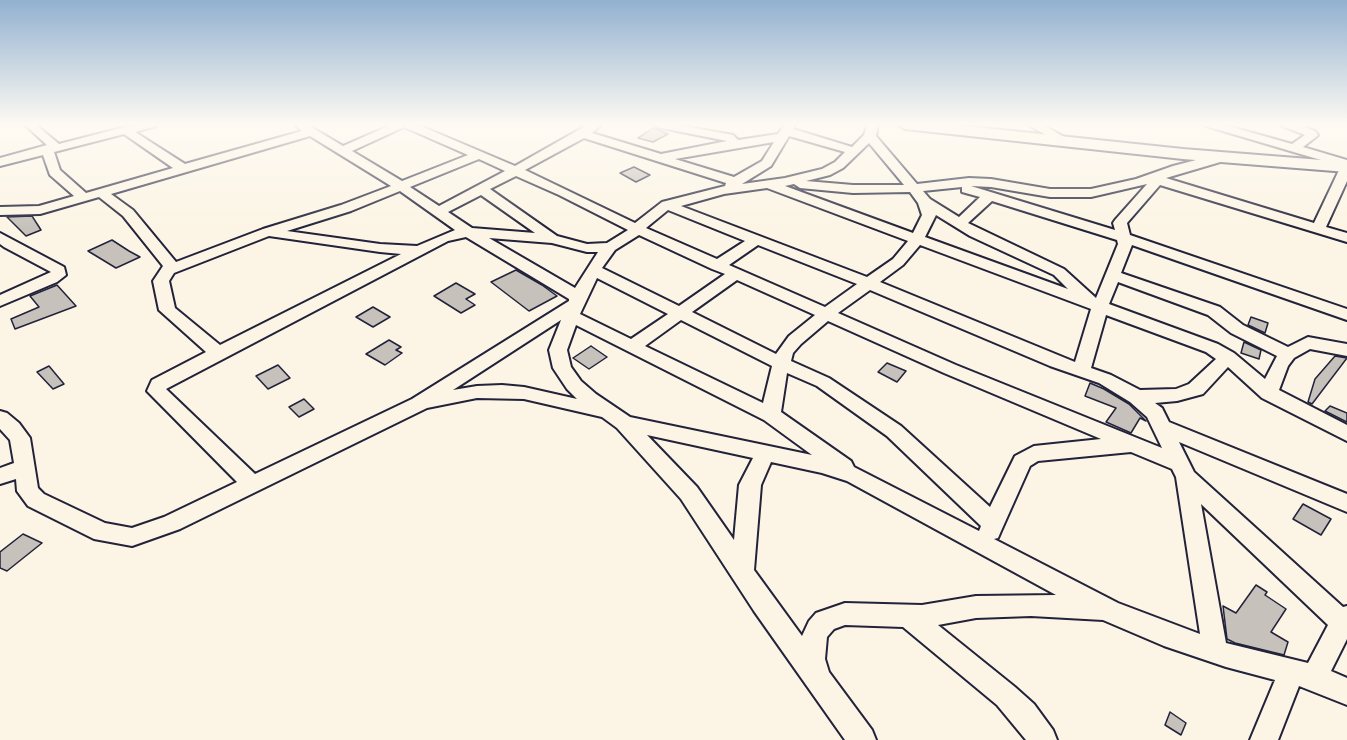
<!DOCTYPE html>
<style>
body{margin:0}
canvas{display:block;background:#fcf5e5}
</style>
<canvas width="1347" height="740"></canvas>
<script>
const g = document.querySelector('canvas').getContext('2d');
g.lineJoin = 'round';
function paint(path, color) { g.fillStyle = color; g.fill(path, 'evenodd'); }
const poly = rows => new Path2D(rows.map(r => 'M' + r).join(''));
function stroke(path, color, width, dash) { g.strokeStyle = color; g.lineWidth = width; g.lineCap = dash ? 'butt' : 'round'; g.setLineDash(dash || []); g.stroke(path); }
const building = poly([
 [653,128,668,134,653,142,638,138,653,128],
 [634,167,650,175,636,182,620,173,634,167],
 [32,216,41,230,26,236,7,217,32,216],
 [112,240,129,251,140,257,116,268,88,251,112,240],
 [516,270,542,285,557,296,529,311,491,282,516,270],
 [456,283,475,294,466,299,475,305,461,313,434,296,456,283],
 [57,285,76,306,15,329,11,319,39,307,30,296,57,285],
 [373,307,390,317,373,327,356,317,373,307],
 [1251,317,1268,323,1265,333,1248,325,1251,317],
 [389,340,401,347,396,350,402,353,385,365,366,354,389,340],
 [1244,342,1261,350,1259,359,1241,353,1244,342],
 [591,346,607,357,589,369,573,358,591,346],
 [1335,356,1347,358,1312,404,1308,402,1315,379,1335,356],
 [887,363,906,371,897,382,878,372,887,363],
 [278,365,290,378,268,389,256,376,278,365],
 [49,366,64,384,53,389,37,372,49,366],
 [1090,383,1104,389,1129,404,1146,421,1140,418,1131,433,1106,422,1116,408,1085,396,1090,383],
 [304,399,314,409,299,417,289,407,304,399],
 [1330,406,1347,413,1347,422,1325,411,1330,406],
 [1303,504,1331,519,1321,535,1293,519,1303,504],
 [23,534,42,543,7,571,0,568,0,552,23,534],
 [1256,585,1267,592,1265,595,1286,609,1271,632,1288,642,1284,655,1235,643,1227,639,1223,606,1236,613,1256,585],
 [1170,712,1186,723,1181,735,1165,725,1170,712]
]);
paint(building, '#c6c1bb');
stroke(building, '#22223b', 1.5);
const street = poly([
 [24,124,35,124,59,144,125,127,157,124,156,126,135,132,185,164,302,131,294,124,306,124,343,146,393,124,416,124,515,166,589,124,602,124,592,133,661,154,727,141,657,127,652,124,672,124,733,135,738,140,778,134,785,124,795,124,793,129,852,147,864,135,868,124,878,124,876,136,917,184,969,178,991,179,1050,189,1091,189,1136,179,1173,166,1223,153,1229,157,1227,160,1166,178,1314,223,1341,166,1206,126,1204,124,1221,124,1292,144,1305,135,1282,126,1281,124,1296,124,1315,131,1318,135,1316,137,1303,147,1347,160,1347,181,1326,227,1347,233,1347,242,1160,185,1127,223,1130,235,1347,309,1347,320,1132,245,1121,273,1220,307,1243,325,1288,347,1308,337,1347,344,1347,356,1310,349,1294,358,1288,366,1279,390,1347,425,1347,441,1262,398,1228,367,1203,394,1177,401,1155,403,1162,408,1169,422,1347,494,1347,512,1179,442,1194,472,1343,607,1347,606,1347,639,1331,671,1347,678,1347,705,1299,686,1278,740,1250,740,1275,680,1226,667,1164,646,1103,620,1031,616,976,618,938,625,1015,687,1034,704,1053,730,1057,740,1026,740,997,705,903,627,845,625,834,629,827,637,825,659,829,672,872,730,876,740,845,740,754,611,681,499,617,428,602,417,524,399,477,398,427,408,180,529,132,546,94,539,28,506,17,491,16,479,0,484,0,468,14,463,10,440,0,429,0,411,7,413,19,423,30,438,38,488,44,494,105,523,132,528,164,517,237,482,147,391,152,380,206,352,159,310,153,281,163,266,123,216,99,197,40,214,0,215,0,207,39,206,74,196,50,175,43,155,0,166,0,158,47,145,24,124],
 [404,127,468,155,402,181,352,151,404,127],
 [124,134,173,168,86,193,60,170,54,152,124,134],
 [310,136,391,186,341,205,263,229,176,262,133,210,111,194,310,136],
 [789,136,845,152,835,162,822,169,785,178,742,184,771,166,789,136],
 [584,138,726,183,725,186,662,202,635,223,525,170,584,138],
 [774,142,762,161,734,177,675,159,774,142],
 [869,143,904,185,853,185,806,181,830,175,843,168,869,143],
 [479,159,505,171,439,206,410,187,479,159],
 [516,176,559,195,628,230,607,243,587,244,557,236,490,189,516,176],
 [794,184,800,188,853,193,910,192,918,203,922,215,913,233,785,186,794,184],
 [1147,184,1115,220,1113,223,1115,230,971,186,991,187,1050,197,1091,197,1147,184],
 [962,187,962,192,980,197,959,217,930,199,923,191,962,187],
 [767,188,908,241,893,259,867,277,681,206,724,194,767,188],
 [400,191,455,230,417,246,380,244,287,231,351,211,400,191],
 [481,195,535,233,472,228,448,212,481,195],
 [992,201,1117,240,1118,244,1096,298,1064,269,968,223,992,201],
 [668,210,745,241,717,259,646,228,668,210],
 [936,215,970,236,1054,275,1068,289,925,237,936,215],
 [639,235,712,269,725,274,679,306,602,268,615,250,639,235],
 [269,236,380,252,401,254,220,345,175,308,169,281,174,273,269,236],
 [466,237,569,299,569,301,412,399,255,474,166,389,448,241,466,237],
 [489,238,552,243,587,252,598,252,575,288,489,238],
 [758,245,857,284,825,307,729,265,758,245],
 [920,245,1091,309,1075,362,880,282,903,265,920,245],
 [597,278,668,314,631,339,580,314,597,278],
 [737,280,815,315,789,336,776,354,692,312,737,280],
 [1118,282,1208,315,1231,333,1277,356,1265,379,1234,353,1218,344,1109,304,1118,282],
 [870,290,1050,366,1099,383,1130,402,1147,417,1162,448,956,365,838,313,870,290],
 [1106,315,1206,352,1216,359,1189,384,1176,389,1140,390,1111,375,1091,368,1106,315],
 [561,320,549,350,553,368,567,389,577,399,524,387,502,385,477,386,453,390,561,320],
 [681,320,772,366,763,403,645,346,681,320],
 [828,321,944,373,1101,439,1034,446,1015,456,990,507,901,426,829,378,791,361,793,353,801,344,828,321],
 [576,325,764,420,812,455,630,417,596,394,581,381,571,367,567,350,576,325],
 [787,373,817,386,887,436,981,526,979,531,854,467,851,461,781,412,787,373],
 [647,435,753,458,739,485,734,540,697,487,647,435],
 [1131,452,1172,469,1176,477,1200,634,1118,603,994,539,998,538,1001,531,1030,466,1038,461,1131,452],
 [771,462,822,473,847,481,1056,595,976,596,922,605,845,603,816,613,809,621,802,636,754,570,761,485,771,462],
 [1201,504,1328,625,1308,663,1226,643,1201,504],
 [1027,124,1041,124,1073,142,1067,146,1063,145,1027,124],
 [0,233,64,267,66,275,57,282,0,306,0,295,51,272,4,247,0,244,0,233]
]);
const secondary = poly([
 [897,124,946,124,1183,149,1347,162,1347,172,1183,159,905,129,897,124]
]);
stroke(street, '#22223b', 4);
stroke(secondary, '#22223b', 4);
paint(street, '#fcf5e5');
paint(secondary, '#fcf5e5');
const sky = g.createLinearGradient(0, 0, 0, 227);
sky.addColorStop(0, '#92b1d0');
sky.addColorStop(0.55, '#fefaf3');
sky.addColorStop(1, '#fefaf300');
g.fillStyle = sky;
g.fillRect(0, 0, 1347, 227);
</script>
